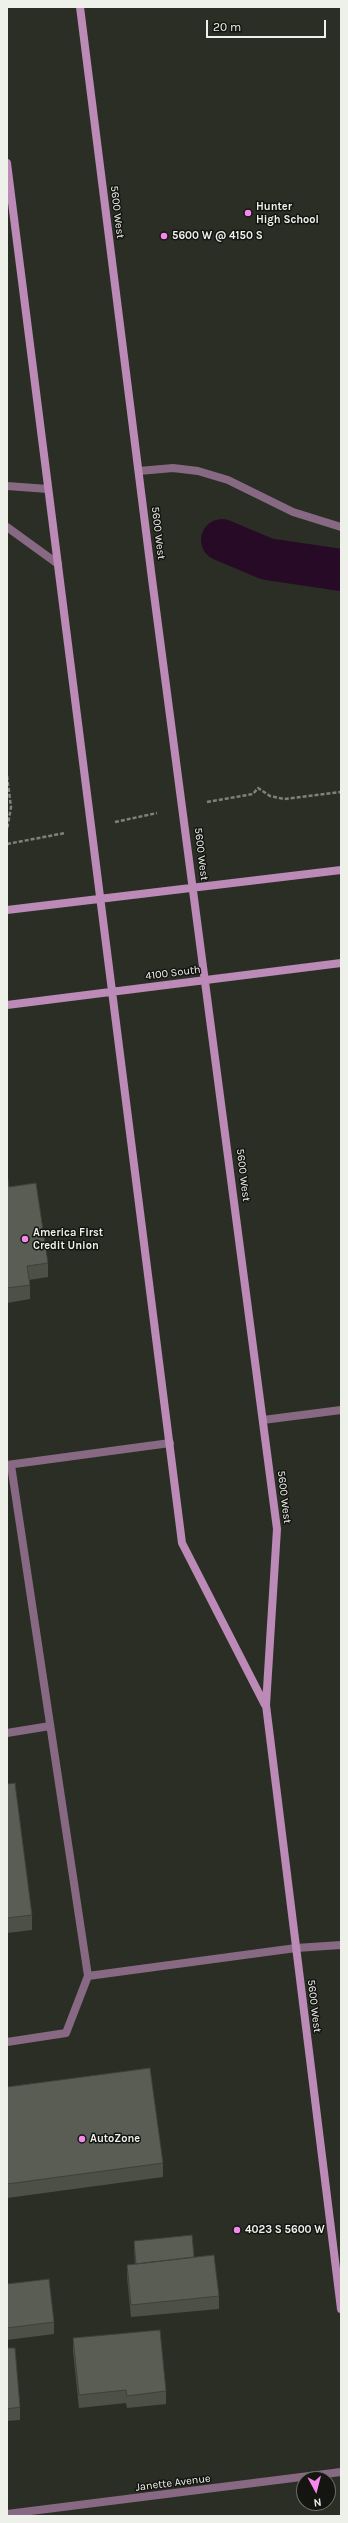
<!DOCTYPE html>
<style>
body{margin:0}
#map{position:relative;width:348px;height:2523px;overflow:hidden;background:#2b2e25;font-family:Karla,sans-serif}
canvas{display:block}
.frame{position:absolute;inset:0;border:8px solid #eef0ea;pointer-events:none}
.north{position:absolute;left:296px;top:2471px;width:40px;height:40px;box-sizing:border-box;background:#141511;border:1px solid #6b6d68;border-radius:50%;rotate:173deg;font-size:11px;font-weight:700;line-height:16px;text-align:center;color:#eef0ea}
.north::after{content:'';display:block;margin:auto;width:14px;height:18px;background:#f688ed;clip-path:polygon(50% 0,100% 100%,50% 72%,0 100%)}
.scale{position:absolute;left:206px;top:20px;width:120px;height:18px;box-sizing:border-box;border:2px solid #eef0ea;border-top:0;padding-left:5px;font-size:12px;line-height:14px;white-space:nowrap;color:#eef0ea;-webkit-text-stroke:3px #141511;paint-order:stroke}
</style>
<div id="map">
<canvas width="348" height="2523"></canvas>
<div class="frame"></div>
<div class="north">N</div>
<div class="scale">20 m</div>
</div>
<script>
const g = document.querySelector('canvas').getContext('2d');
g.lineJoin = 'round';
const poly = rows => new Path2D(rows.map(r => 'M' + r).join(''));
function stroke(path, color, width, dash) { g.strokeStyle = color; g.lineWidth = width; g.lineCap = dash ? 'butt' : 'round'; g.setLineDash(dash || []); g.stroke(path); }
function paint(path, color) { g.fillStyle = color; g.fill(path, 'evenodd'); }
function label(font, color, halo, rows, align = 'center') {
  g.font = font + ' Karla,sans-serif'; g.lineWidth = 3; g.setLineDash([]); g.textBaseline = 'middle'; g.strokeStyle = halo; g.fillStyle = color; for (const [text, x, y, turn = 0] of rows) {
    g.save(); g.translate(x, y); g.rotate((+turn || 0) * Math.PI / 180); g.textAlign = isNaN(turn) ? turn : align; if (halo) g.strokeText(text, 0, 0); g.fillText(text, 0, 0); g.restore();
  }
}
stroke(poly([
 [222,540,267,559,341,570]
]), '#270a25', 42);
stroke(poly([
 [7,776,11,807,7,830],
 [207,802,253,794,258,788,270,796,284,799,341,792],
 [115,822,157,813],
 [7,844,65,833]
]), '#80827a', 2.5, [4, 2]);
stroke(poly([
 [139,471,173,468,198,471,228,480,293,512,341,527],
 [7,486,48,489],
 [7,527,58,564],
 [263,1420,341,1410],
 [7,1465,170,1443],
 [11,1465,88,1976,296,1948,341,1945],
 [7,1733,50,1726],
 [7,2042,66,2033,88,1976]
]), '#886984', 8);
stroke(poly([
 [7,2514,341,2472]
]), '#886984', 8);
stroke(poly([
 [80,7,152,579,277,1529,266,1705,341,2309],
 [7,163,182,1543,265,1705],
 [7,910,341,870],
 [7,1005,341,963]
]), '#bb8ab6', 8);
paint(poly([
 [7,1173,9,1187,48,1263,48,1277,29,1280,30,1285,30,1299,7,1303],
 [7,1784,32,1915,32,1930,7,1933],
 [7,2087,163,2163,163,2177,7,2198],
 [134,2241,194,2257,219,2296,219,2309,131,2317,127,2277,127,2265,135,2264,134,2249],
 [7,2284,54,2322,54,2334,7,2340],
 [73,2338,166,2391,166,2404,127,2408,126,2403,79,2408,73,2351],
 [7,2348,20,2407,20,2420,7,2421]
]), '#4d5047');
const building = poly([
 [7,1173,9,1187,36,1183,48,1263,27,1266,30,1285,7,1288,7,1173],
 [15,1783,32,1915,7,1918,7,1784,15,1783],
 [150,2068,163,2163,7,2184,7,2087,150,2068],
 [192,2235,194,2257,136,2264,134,2241,192,2235],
 [214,2255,219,2296,131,2305,127,2265,214,2255],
 [49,2279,54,2322,7,2328,7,2284,49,2279],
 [160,2330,166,2391,127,2396,126,2390,79,2395,73,2338,160,2330],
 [7,2348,15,2348,20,2407,7,2409,7,2348]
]);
paint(building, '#5a5d53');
stroke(building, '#3f413a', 1);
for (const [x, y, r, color] of [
 [248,213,4,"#f688ed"],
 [164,236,4,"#f688ed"],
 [25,1239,4,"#f688ed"],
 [82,2139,4,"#f688ed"],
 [237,2230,4,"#f688ed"]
]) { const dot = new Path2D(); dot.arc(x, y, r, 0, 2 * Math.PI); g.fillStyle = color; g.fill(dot); stroke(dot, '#141511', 1.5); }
label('bold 11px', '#eef0ea', '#141511', [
 ["Hunter",256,207],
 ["High School",256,220],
 ["5600 W @ 4150 S",172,236],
 ["America First",33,1233],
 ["Credit Union",33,1246],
 ["AutoZone",90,2139],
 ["4023 S 5600 W",245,2230]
], 'left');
label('11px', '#eef0ea', '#141511', [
 ["5600 West",117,212,83],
 ["5600 West",158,533,83],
 ["5600 West",201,854,83],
 ["4100 South",173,973,-7],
 ["5600 West",243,1175,83],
 ["5600 West",284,1497,83],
 ["5600 West",314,2006,83],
 ["Janette Avenue",173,2483,-7]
]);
</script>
